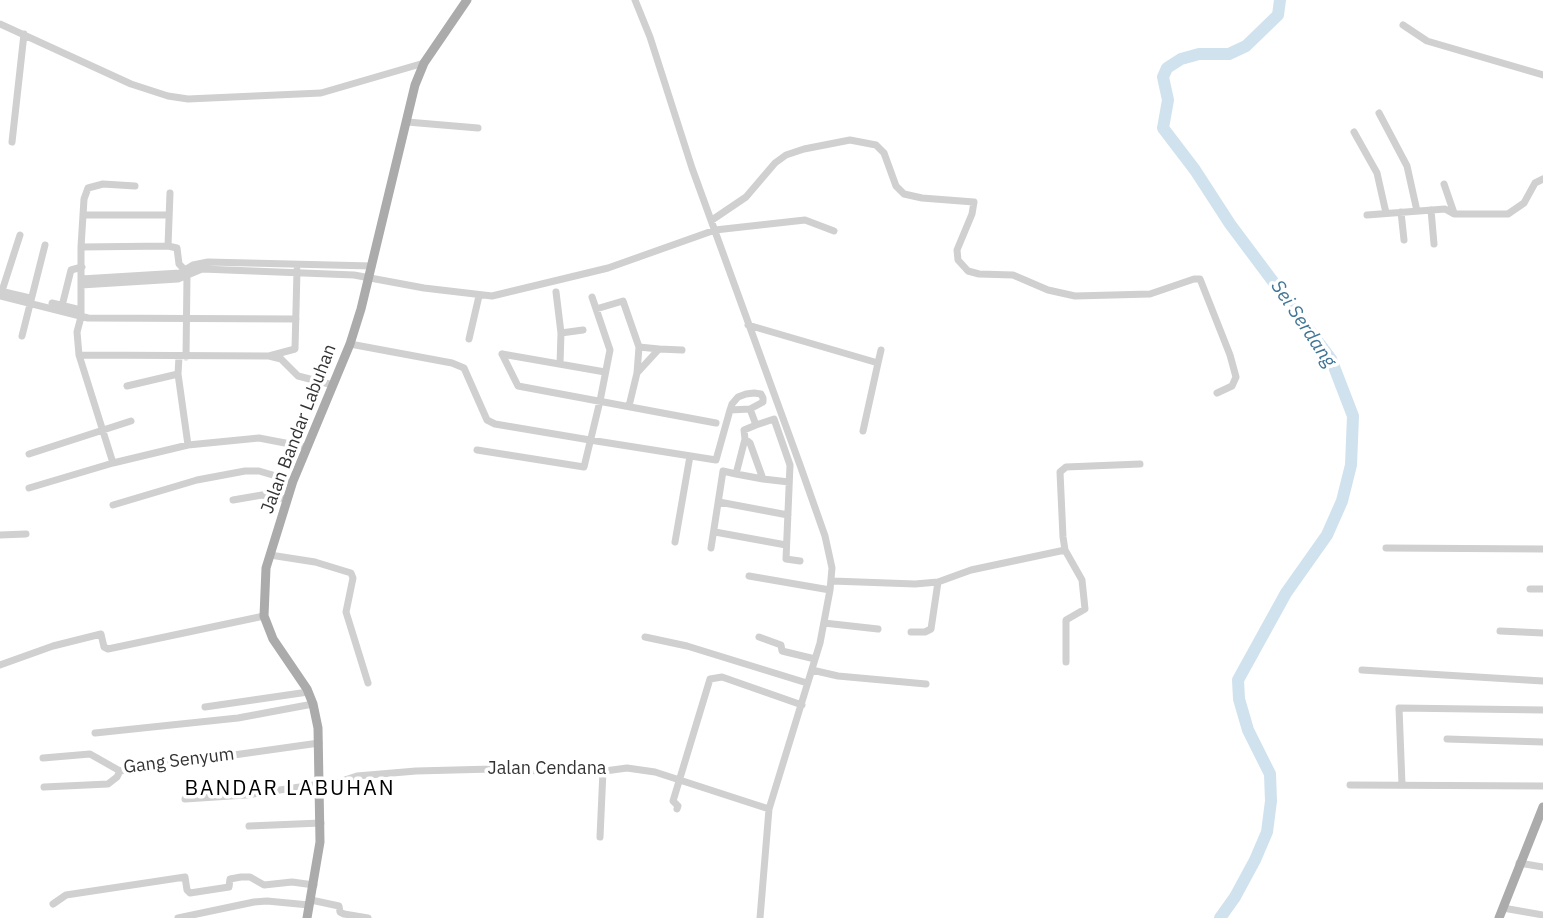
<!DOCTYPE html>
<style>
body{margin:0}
canvas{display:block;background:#fff}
</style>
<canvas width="1543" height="918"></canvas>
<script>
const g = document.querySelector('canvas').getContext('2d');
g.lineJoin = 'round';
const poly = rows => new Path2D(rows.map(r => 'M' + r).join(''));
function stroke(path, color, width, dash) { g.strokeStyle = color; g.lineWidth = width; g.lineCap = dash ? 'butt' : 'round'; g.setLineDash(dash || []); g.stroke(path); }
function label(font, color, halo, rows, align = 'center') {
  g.font = font + ' "IBM Plex Sans",sans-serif'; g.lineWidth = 7; g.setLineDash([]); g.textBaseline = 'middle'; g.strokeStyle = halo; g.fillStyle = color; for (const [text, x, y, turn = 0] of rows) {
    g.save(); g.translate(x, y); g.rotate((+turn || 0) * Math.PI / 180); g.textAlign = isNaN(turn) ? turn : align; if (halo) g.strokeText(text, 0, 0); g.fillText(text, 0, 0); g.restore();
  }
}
stroke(poly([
 [1220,918,1235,897,1255,860,1267,832,1271,801,1270,774,1248,730,1239,699,1238,680,1286,593,1327,535,1342,501,1351,465,1353,416,1331,359,1230,224,1195,170,1163,128,1168,100,1163,77,1167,68,1181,59,1199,54,1229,54,1246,46,1278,15,1280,0]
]), '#cfe2ee', 12);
stroke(poly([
 [635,0,650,37,692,168,800,465,825,536,832,568,830,590,820,643,769,809,760,918],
 [0,24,131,84,168,96,188,99,321,93,424,63],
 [1403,25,1427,41,1543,75],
 [1379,113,1407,166,1417,211],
 [407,122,478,128],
 [1354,132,1377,173,1386,213],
 [12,142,24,34],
 [1444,184,1454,213],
 [1431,210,1434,244],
 [1401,212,1404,240],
 [83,215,84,199,88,188,103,184,135,186],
 [1367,215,1445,209,1454,214,1508,214,1524,203,1535,183,1543,179],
 [712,220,746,197,775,163,786,155,804,149,850,140,876,145,884,153,896,186,904,194,922,198,974,202,972,214,957,250,958,260,968,271,979,274,1013,275,1048,290,1075,296,1150,294,1194,279,1200,279,1230,355,1236,377,1232,386,1217,393],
 [168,246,177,248,179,264,185,270,187,276,186,357],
 [81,247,83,215,169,215],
 [81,279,180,273,193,265,208,262,372,266],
 [81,285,178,279,202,269,354,275,424,288,492,296,608,268,715,230,805,220,834,231],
 [0,291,30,298],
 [556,292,561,333,560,364],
 [1,294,20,235],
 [0,296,88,318,296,319],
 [52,303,81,310],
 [62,306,71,270,82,267],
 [596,309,623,301,639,347,637,373,629,406],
 [748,325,878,363,863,431],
 [561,333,583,330],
 [22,336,45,245],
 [469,339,479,296],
 [350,344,452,363,464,368,487,420,495,424,590,440,716,460,730,410,732,404,738,397,746,394,754,393,761,394,763,398,763,402,750,409,730,410],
 [639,347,659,349],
 [502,354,518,386,716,423],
 [502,354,605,372],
 [79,355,269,356,281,359,298,376,333,385],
 [269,356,295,349,297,270],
 [878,363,881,350],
 [637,373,659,349,682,350],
 [178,374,188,445],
 [127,386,178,374,179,357],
 [750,409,756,425,774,419,790,465,786,559,800,561],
 [756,425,744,430,745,439,750,443,763,479,789,482],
 [745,439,736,474,763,479],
 [477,450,584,467,600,401,610,350,592,297],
 [29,454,131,421],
 [113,463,79,355,77,332,81,317,81,247,168,246,170,193],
 [29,488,113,463,188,445,259,438,306,447],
 [233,500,262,495,286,499],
 [719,502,788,515],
 [113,505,197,480,245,471,259,471,293,481],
 [715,532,786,545],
 [0,535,26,534],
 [675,542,690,456],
 [711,548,723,471,736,474],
 [1386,548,1543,549],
 [270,555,315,562,351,573,353,578,346,612,368,683],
 [749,576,830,590],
 [832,581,915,584,938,582,971,570,1065,550],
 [1530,589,1543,589],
 [824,623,878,629],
 [1500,631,1543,633],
 [911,632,925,632,931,629,938,582],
 [645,637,687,646,807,683],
 [759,637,781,645,782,651,815,659],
 [1066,662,1066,620,1085,609,1082,580,1065,550,1063,537,1060,472,1066,467,1140,464],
 [0,665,53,646,101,634,104,647,108,649,264,616],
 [812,670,838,676,926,684],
 [1362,670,1543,681],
 [205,707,308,692],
 [95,733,238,718,313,704],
 [1447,739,1543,742],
 [43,758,90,754,120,771,319,743],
 [1402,784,1399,708,1543,710],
 [1350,785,1543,786],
 [44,787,108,784,117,777,120,771],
 [320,788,357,776,416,771,493,769,590,773,627,768,655,772,769,809],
 [185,799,246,795,320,784],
 [677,809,678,806,673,801,710,679,722,677,802,705],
 [249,826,321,823],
 [600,837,603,771],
 [1519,863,1543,867],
 [311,900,339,906,340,912,344,914,368,918],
 [53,904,66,895,185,877,187,890,190,893,229,887,230,879,241,877,250,877,264,885,292,882,314,885],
 [1503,908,1543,915],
 [178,918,254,902,267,901,309,905]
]), '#d0d0d0', 7);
stroke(poly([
 [307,918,320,842,318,728,313,704,307,689,273,639,264,616,266,568,293,481,350,344,361,309,415,85,424,63,467,0],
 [1499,918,1543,807]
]), '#ababab', 9);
label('18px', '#333', '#fff', [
 ["Jalan Bandar Labuhan",299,429,-69],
 ["Gang Senyum",179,761,-7],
 ["Jalan Cendana",547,769]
]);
label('italic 19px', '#3f7597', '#fff', [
 ["Sei Serdang",1303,324,56]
]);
g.letterSpacing = '2px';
label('21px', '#000', '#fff', [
 ["BANDAR LABUHAN",290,789]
]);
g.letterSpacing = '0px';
</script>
